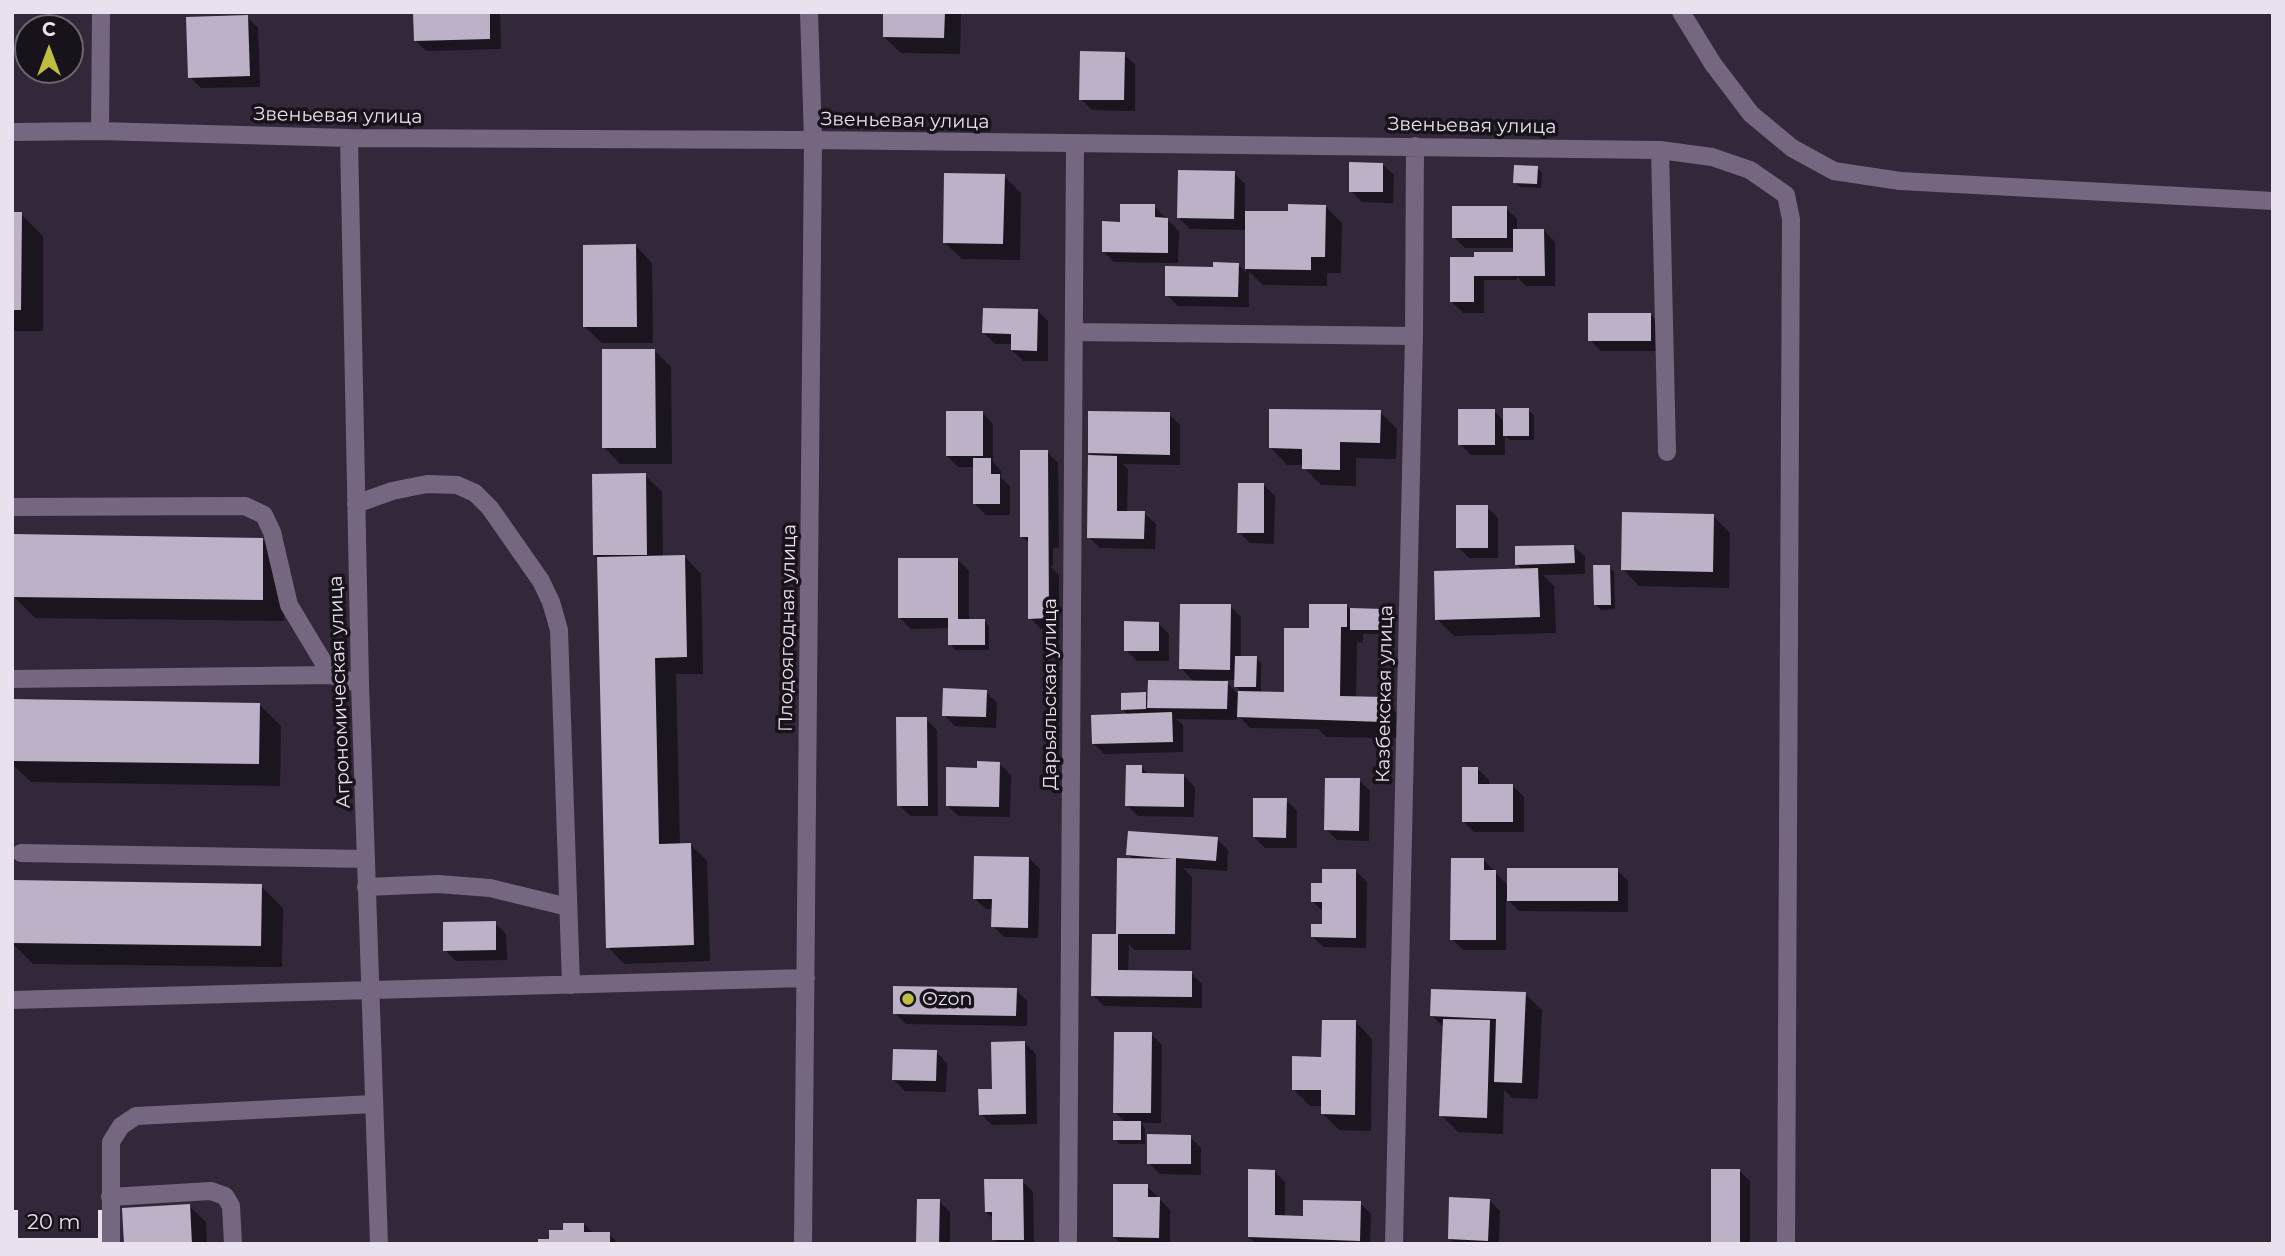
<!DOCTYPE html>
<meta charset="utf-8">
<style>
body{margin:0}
#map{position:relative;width:2285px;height:1256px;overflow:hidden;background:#32283a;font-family:Montserrat,sans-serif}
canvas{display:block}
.frame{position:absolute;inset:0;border:14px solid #e9e2ee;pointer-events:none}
.north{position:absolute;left:14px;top:14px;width:70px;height:70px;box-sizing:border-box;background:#18131b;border:2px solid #6c666f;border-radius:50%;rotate:0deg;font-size:19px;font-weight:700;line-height:28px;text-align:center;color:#e9e2ee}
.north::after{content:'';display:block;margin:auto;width:24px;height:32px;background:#bebf42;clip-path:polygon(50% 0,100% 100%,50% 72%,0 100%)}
.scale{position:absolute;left:14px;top:1210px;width:88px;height:32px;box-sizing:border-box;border:4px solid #e9e2ee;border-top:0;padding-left:9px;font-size:21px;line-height:24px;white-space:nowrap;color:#e9e2ee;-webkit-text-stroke:5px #18131b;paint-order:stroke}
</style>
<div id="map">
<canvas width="2285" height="1256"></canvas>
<div class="frame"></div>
<div class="north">С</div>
<div class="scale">20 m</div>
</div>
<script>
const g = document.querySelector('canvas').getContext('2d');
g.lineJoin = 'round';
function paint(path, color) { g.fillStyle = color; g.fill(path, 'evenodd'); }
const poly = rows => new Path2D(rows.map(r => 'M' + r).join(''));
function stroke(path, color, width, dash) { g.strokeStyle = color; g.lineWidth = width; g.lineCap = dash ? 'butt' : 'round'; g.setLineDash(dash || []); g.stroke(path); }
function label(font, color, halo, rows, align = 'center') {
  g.font = font + ' Montserrat,sans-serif'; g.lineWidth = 7; g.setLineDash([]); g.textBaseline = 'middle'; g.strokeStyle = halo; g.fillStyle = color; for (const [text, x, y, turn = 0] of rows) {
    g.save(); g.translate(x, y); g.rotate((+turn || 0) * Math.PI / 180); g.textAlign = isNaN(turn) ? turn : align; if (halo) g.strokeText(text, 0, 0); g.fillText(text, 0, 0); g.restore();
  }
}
paint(poly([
 [415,12,500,12,501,49,426,51,415,40],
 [885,12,961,12,960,54,901,53,884,37],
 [247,17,258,28,260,87,201,88,190,77],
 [1124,54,1135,65,1135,111,1092,110,1081,99],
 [1382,164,1394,175,1393,203,1362,202,1351,191],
 [1537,168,1542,173,1541,188,1520,187,1515,182],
 [1234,173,1245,184,1245,212,1289,213,1325,206,1342,223,1341,273,1327,273,1327,286,1263,285,1249,271,1249,307,1178,306,1167,295,1215,268,1238,264,1246,273,1247,230,1190,229,1179,218],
 [1004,176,1021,193,1020,260,962,259,945,243],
 [1154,206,1179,231,1178,263,1114,262,1103,251,1122,224],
 [1506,208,1517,219,1517,230,1544,230,1555,242,1555,286,1526,286,1517,277,1517,280,1484,280,1484,313,1463,313,1452,302,1452,259,1515,256,1515,248,1465,248,1454,237],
 [12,214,21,214,43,236,43,331,12,331],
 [636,246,652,263,653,343,602,343,585,327],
 [1037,310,1048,321,1048,361,1023,361,1012,350,1013,344,995,344,984,333],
 [1651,315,1662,326,1662,351,1601,351,1590,340],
 [655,351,671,367,672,464,620,464,604,447],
 [1528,410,1534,415,1534,440,1510,440,1505,436,1505,455,1471,455,1460,444,1494,411,1504,421],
 [982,412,993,424,993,462,1001,471,1001,478,1010,486,1010,515,986,515,975,504,975,467,958,467,947,456],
 [1380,412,1397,429,1396,459,1356,458,1356,486,1321,485,1304,468,1304,465,1287,465,1271,448],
 [1169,414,1180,425,1180,465,1123,464,1128,469,1127,513,1144,513,1156,524,1155,549,1100,548,1089,537,1094,457,1090,453],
 [1047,452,1058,463,1059,548,1053,548,1053,566,1050,566,1059,575,1059,629,1041,629,1030,618,1030,544,1022,537],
 [645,475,662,492,663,558,685,557,701,574,703,674,676,674,680,845,691,845,707,861,710,961,624,964,608,947,599,559,595,555],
 [1264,485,1275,496,1274,544,1250,543,1239,532],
 [1487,507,1498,518,1498,558,1469,558,1458,547],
 [1713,516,1730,533,1729,588,1639,586,1623,569],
 [263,540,285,562,284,621,35,618,13,596],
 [1574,546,1585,557,1585,574,1543,575,1554,586,1556,633,1454,636,1437,619,1522,570,1517,564],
 [958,560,969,571,969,620,984,620,989,626,989,650,955,650,950,644,950,628,911,629,900,618],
 [1609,567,1614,572,1615,609,1601,610,1596,605],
 [1230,606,1241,617,1241,657,1256,658,1261,663,1261,693,1285,694,1308,630,1347,606,1351,610,1383,611,1388,616,1388,634,1363,634,1363,643,1357,642,1356,698,1382,698,1399,715,1399,738,1326,737,1318,729,1250,728,1238,715,1237,720,1176,719,1183,725,1183,752,1104,754,1093,743,1128,715,1123,710,1145,694,1149,698,1194,682,1181,668],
 [1224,680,1236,680,1236,686,1243,694,1237,693],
 [1158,623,1169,634,1169,661,1137,661,1126,650],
 [986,692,997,703,996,728,955,726,944,715],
 [12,701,259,704,281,726,280,786,31,782,12,764],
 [926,719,937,730,938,816,910,816,899,805],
 [1000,764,1011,775,1010,817,958,816,947,805,978,770],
 [1141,767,1149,775,1183,775,1195,787,1194,817,1138,816,1127,805],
 [1478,769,1489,780,1489,786,1513,786,1524,797,1524,832,1474,832,1463,821],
 [1359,780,1370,791,1369,841,1337,840,1326,829],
 [1286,800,1297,811,1297,848,1265,848,1254,837],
 [1217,839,1228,850,1227,871,1183,868,1192,877,1191,950,1134,950,1129,944,1128,972,1191,973,1202,984,1202,1008,1104,1006,1093,995,1118,935,1134,860,1128,854],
 [1029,858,1040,869,1038,938,1004,937,993,926,993,909,986,909,974,898],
 [1483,859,1508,886,1617,870,1628,881,1628,912,1519,911,1506,898,1506,950,1463,950,1452,939],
 [1356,871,1367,882,1366,948,1323,947,1312,936,1323,926,1324,912,1313,902,1324,885],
 [261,886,283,908,282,967,33,964,12,943],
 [495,923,506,934,507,960,456,961,445,950],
 [1016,990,1027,1001,1027,1026,906,1024,895,1013],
 [1525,994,1542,1010,1538,1099,1512,1098,1504,1090,1503,1134,1458,1132,1441,1115,1444,1028,1432,1015],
 [1356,1022,1372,1039,1371,1131,1339,1130,1322,1113,1322,1106,1310,1106,1293,1089],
 [1151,1034,1162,1045,1161,1123,1141,1123,1145,1128,1145,1144,1120,1144,1115,1139,1126,1123,1115,1112],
 [1025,1043,1036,1054,1037,1124,992,1125,981,1114],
 [936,1052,947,1063,946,1092,905,1091,894,1080],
 [1190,1137,1201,1148,1201,1175,1160,1174,1149,1163],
 [1739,1170,1750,1181,1750,1244,1713,1244],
 [1274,1171,1285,1182,1285,1217,1305,1217,1360,1203,1371,1214,1370,1244,1256,1244,1249,1237],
 [1022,1181,1033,1192,1034,1244,999,1244,994,1239,994,1219,986,1212],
 [1147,1186,1170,1210,1170,1244,1122,1244,1114,1237],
 [1489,1200,1500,1211,1499,1244,1455,1244,1450,1239],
 [939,1201,950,1212,950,1244,918,1244],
 [189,1206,206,1222,207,1244,126,1244],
 [584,1224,594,1234,609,1234,619,1244,540,1244,551,1241,565,1232]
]), '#0007');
paint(poly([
 [413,12,490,12,490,39,414,41],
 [883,12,945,12,944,38,883,37],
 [248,15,250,76,188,78,186,17],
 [1080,51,1125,52,1124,100,1079,100],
 [1349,162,1383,163,1383,192,1349,192],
 [1514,165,1538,166,1537,184,1513,183],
 [1178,170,1235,171,1234,219,1177,218],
 [944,173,1005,174,1003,244,943,243],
 [1120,204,1155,204,1155,217,1168,218,1168,253,1102,252,1102,221,1120,222],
 [1288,204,1326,205,1325,257,1311,257,1311,270,1245,269,1245,211,1288,211],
 [1452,206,1507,206,1507,238,1452,238],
 [12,212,22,212,21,310,12,310],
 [1513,229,1544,229,1545,276,1474,276,1474,302,1450,302,1450,257,1474,257,1474,252,1513,252],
 [636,244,637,327,583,327,583,245],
 [1213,262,1239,263,1238,297,1165,296,1165,266,1213,267],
 [983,308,1038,309,1037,351,1011,350,1011,334,982,333],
 [1588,313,1651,313,1651,341,1588,341],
 [602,349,655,349,656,448,602,448],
 [1503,408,1529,408,1529,436,1503,436],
 [1269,409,1381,410,1380,443,1340,442,1340,470,1302,469,1302,449,1269,448],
 [1458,409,1495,409,1495,445,1458,445],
 [946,411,983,411,983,456,946,456],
 [1088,411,1170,412,1170,455,1088,453],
 [1020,450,1048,450,1049,618,1028,619,1028,537,1020,537],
 [1088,455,1117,456,1117,511,1145,511,1144,539,1087,538],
 [973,458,991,458,991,474,1000,474,1000,504,973,504],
 [646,473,647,555,593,555,592,474],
 [1238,483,1264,483,1264,533,1237,533],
 [1456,505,1488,505,1488,548,1456,548],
 [1622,512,1714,514,1713,572,1621,570],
 [12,534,263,538,263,600,12,597],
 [1574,545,1575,563,1515,565,1515,546],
 [685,555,687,657,655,658,659,844,691,843,694,945,606,948,597,557],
 [898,558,958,558,958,619,985,619,985,645,948,645,948,618,898,618],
 [1593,565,1610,565,1611,605,1594,605],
 [1538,568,1540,617,1435,620,1434,571],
 [1180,604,1231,604,1230,670,1179,669],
 [1309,604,1347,604,1347,627,1341,627,1340,696,1383,697,1383,722,1237,717,1238,691,1284,692,1284,628,1309,628],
 [1350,608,1384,609,1383,630,1350,630],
 [1124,621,1159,622,1159,651,1124,651],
 [1235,656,1257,656,1256,687,1234,687],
 [1148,680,1228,681,1227,709,1147,708],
 [943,688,987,690,986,717,942,716],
 [1146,692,1146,709,1121,710,1121,693],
 [12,699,260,703,259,764,12,761],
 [1172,712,1173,742,1092,744,1091,715],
 [896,717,927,717,928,806,897,806],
 [977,761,1000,762,999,807,946,806,946,767,977,768],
 [1126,765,1142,765,1142,773,1184,774,1184,807,1125,806],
 [1462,767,1478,767,1478,784,1513,784,1513,822,1462,822],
 [1325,778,1360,778,1359,831,1324,830],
 [1253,798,1287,798,1286,838,1253,837],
 [1128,831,1218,837,1216,861,1176,858,1175,934,1118,934,1118,970,1192,971,1192,997,1091,996,1092,934,1116,934,1117,858,1173,859,1126,855],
 [974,856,1029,857,1028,928,991,927,992,899,973,899],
 [1451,858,1484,858,1484,870,1496,870,1496,940,1450,940],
 [1507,868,1618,868,1618,901,1507,901],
 [1322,869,1356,869,1356,938,1311,937,1311,924,1322,924,1322,902,1311,902,1311,883,1322,883],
 [12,880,262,884,261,946,12,943],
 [496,921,496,950,443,951,443,922],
 [893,986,1017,988,1016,1016,893,1014],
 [1431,989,1526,992,1522,1083,1494,1082,1496,1019,1430,1016],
 [1443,1019,1490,1020,1487,1118,1439,1116],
 [1322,1020,1356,1020,1355,1115,1321,1114,1321,1090,1292,1090,1292,1056,1321,1057],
 [1114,1032,1152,1032,1151,1113,1113,1113],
 [1025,1041,1026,1114,979,1115,978,1089,992,1089,991,1042],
 [893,1049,937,1050,936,1081,892,1080],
 [1113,1121,1141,1121,1141,1140,1113,1140],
 [1147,1134,1191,1135,1191,1164,1147,1164],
 [1248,1169,1275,1170,1275,1215,1303,1216,1303,1200,1361,1201,1360,1241,1248,1237],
 [1711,1169,1740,1169,1740,1244,1711,1244],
 [984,1179,1023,1179,1024,1240,992,1240,992,1212,985,1212],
 [1113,1184,1148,1184,1148,1197,1160,1197,1159,1238,1113,1237],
 [1449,1197,1490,1199,1488,1241,1448,1239],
 [917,1199,940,1199,939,1244,916,1244],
 [190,1204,192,1244,124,1244,122,1208],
 [563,1223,584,1223,584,1232,610,1232,610,1244,538,1244,538,1239,549,1239,549,1230,563,1230]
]), '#bdb1c7');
stroke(poly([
 [1681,12,1713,64,1751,114,1792,148,1834,171,1900,181,2273,201],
 [100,131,101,12],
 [12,132,100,131,349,138,813,140,1660,150,1712,157,1750,170,1786,195,1791,219,1786,1244],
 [349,138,360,684,379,1244],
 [1660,150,1667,452],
 [1074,332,1414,336],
 [356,504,392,491,427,484,457,485,475,493,490,508,541,581,551,602,559,630,571,985],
 [12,507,245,506,264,515,272,532,289,605,331,675],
 [12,679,331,675,360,684],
 [21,853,366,859],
 [366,887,438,884,490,888,568,907],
 [12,1000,806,978],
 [110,1197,211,1191,225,1196,231,1206,233,1244],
 [111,1244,111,1142,121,1126,136,1116,373,1104],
 [803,1244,813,140,809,12],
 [1068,1244,1075,144],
 [1394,1244,1414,336,1415,146]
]), '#74677f', 18);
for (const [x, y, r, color] of [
 [908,999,7,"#bebf42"]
]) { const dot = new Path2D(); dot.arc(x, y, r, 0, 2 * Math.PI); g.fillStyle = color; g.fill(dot); stroke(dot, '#18131b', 2.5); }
label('19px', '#e9e2ee', '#18131b', [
 ["Звеньевая улица",338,116,1],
 ["Звеньевая улица",905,121,1],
 ["Звеньевая улица",1472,126,1],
 ["Плодоягодная улица",788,628,-89],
 ["Агрономическая улица",340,692,-92],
 ["Дарьяльская улица",1050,694,-90],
 ["Казбекская улица",1385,694,-89]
]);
label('19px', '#e9e2ee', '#18131b', [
 ["Ozon",922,999]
], 'left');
</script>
